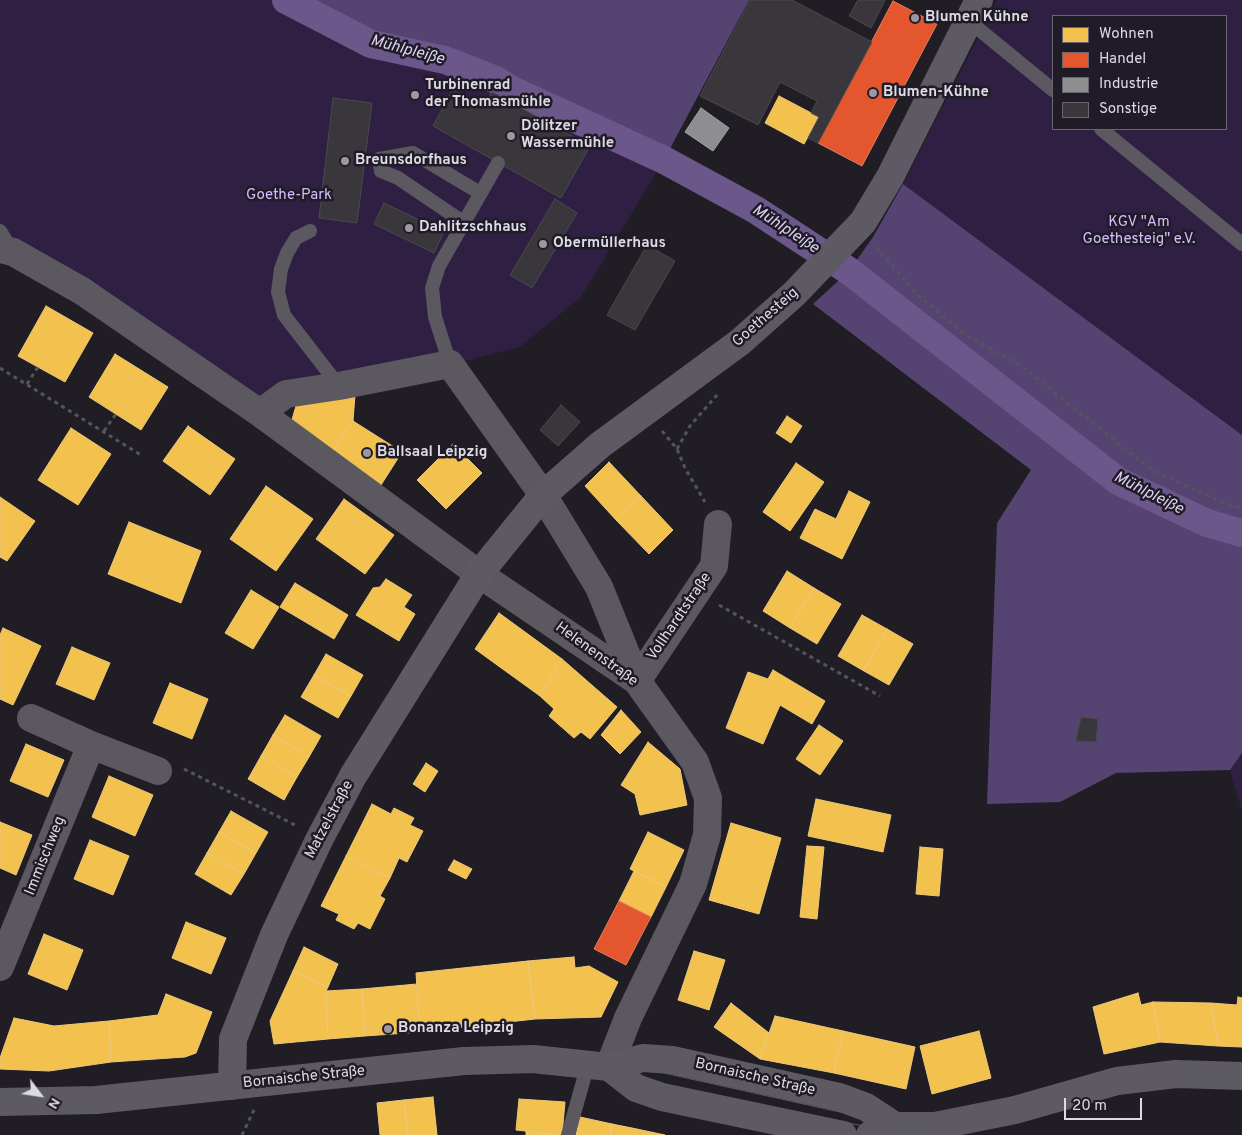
<!DOCTYPE html>
<meta charset="utf-8">
<style>
body{margin:0}
#map{position:relative;width:1242px;height:1135px;overflow:hidden;background:#201e24;font-family:Overpass,sans-serif}
canvas{display:block}
.legend{position:absolute;left:1052px;top:15px;width:175px;height:115px;box-sizing:border-box;background:#1f1b27;border:1px solid #6b6772;margin:0;padding:6px 9px;list-style:none;font-size:15px;color:#dddae3}
.legend li{display:flex;align-items:center;gap:10px;height:25px}
.legend b{width:25px;border:1px solid #6b6772}
.north{position:absolute;left:15px;top:1070px;width:50px;height:50px;-webkit-text-stroke:4px #1f1b27;paint-order:stroke;rotate:121deg;font-size:14px;font-weight:700;line-height:20px;text-align:center;color:#dddae3}
.north::after{content:'';display:block;margin:auto;width:18px;height:22px;background:#dddae3;clip-path:polygon(50% 0,100% 100%,50% 72%,0 100%)}
.scale{position:absolute;left:1064px;top:1098px;width:78px;height:22px;box-sizing:border-box;border:2px solid #dddae3;border-top:0;padding-left:6px;font-size:15px;line-height:18px;white-space:nowrap;color:#dddae3;-webkit-text-stroke:4px #1f1b27;paint-order:stroke}
</style>
<div id="map">
<canvas width="1242" height="1135"></canvas>
<ul class="legend">
<li><b style="height:14px;background:#f2c14e"></b>Wohnen</li>
<li><b style="height:14px;background:#e4572e"></b>Handel</li>
<li><b style="height:14px;background:#8d8d92"></b>Industrie</li>
<li><b style="height:14px;background:#39373c"></b>Sonstige</li>
</ul>
<div class="north">N</div>
<div class="scale">20 m</div>
</div>
<script>
const g = document.querySelector('canvas').getContext('2d');
g.lineJoin = 'round';
function paint(path, color) { g.fillStyle = color; g.fill(path, 'evenodd'); }
const poly = rows => new Path2D(rows.map(r => 'M' + r).join(''));
function stroke(path, color, width, dash) { g.strokeStyle = color; g.lineWidth = width; g.lineCap = dash ? 'butt' : 'round'; g.setLineDash(dash || []); g.stroke(path); }
function label(font, color, halo, rows, align = 'center') {
  g.font = font + ' Overpass,sans-serif'; g.lineWidth = 5; g.setLineDash([]); g.textBaseline = 'middle'; g.strokeStyle = halo; g.fillStyle = color; for (const [text, x, y, turn = 0] of rows) {
    g.save(); g.translate(x, y); g.rotate((+turn || 0) * Math.PI / 180); g.textAlign = isNaN(turn) ? turn : align; if (halo) g.strokeText(text, 0, 0); g.fillText(text, 0, 0); g.restore();
  }
}
paint(poly([
 [0,0,749,0,664,160,581,297,520,347,260,413,0,231],
 [997,0,1242,0,1242,435,903,184],
 [1053,16,1226,16,1226,129,1053,129],
 [1242,753,1242,812,1230,770]
]), '#2e1f43');
paint(poly([
 [281,0,749,0,664,160,510,89,496,80,445,60,371,44],
 [903,184,1242,435,1242,753,1230,770,1116,773,1060,802,987,804,997,523,1031,470,813,304,849,271,873,237]
]), '#554371');
const homes = poly([
 [779,96,819,117,804,144,765,123,779,96],
 [46,306,93,333,65,382,18,356,46,306],
 [115,354,168,387,141,430,89,397,115,354],
 [355,395,353,421,332,453,291,423,296,406,355,395],
 [787,416,802,426,791,443,776,433,787,416],
 [353,421,402,452,381,485,332,453,353,421],
 [188,426,235,459,210,495,163,461,188,426],
 [71,428,111,454,78,505,38,480,71,428],
 [453,444,482,473,446,509,417,480,453,444],
 [609,462,641,496,616,520,585,486,609,462],
 [796,463,824,482,790,531,763,512,796,463],
 [266,486,313,519,276,571,230,539,266,486],
 [849,491,870,502,842,559,800,538,815,509,836,519,849,491],
 [641,496,673,530,649,554,616,520,641,496],
 [0,497,35,521,7,561,0,557,0,497],
 [344,499,394,535,365,574,316,539,344,499],
 [129,522,201,551,181,603,108,574,129,522],
 [787,571,814,588,790,628,763,611,787,571],
 [386,579,412,595,404,607,415,614,399,641,356,615,373,588,380,587,386,579],
 [295,583,348,615,334,639,280,607,295,583],
 [814,588,841,604,817,644,790,628,814,588],
 [251,590,279,607,253,649,225,633,251,590],
 [499,613,562,659,540,696,475,649,499,613],
 [862,615,887,629,864,671,838,656,862,615],
 [3,628,41,646,13,705,0,699,0,635,3,628],
 [887,629,913,644,889,685,864,671,887,629],
 [72,647,110,663,94,700,56,684,72,647],
 [326,654,363,675,351,696,314,675,326,654],
 [562,659,617,707,590,739,581,732,574,738,549,716,554,709,540,696,562,659],
 [773,670,825,701,812,724,780,705,763,744,726,728,748,672,768,679,773,670],
 [314,675,351,696,338,718,301,697,314,675],
 [170,683,208,699,192,739,153,723,170,683],
 [621,710,641,732,620,754,601,735,621,710],
 [285,715,321,736,309,757,273,735,285,715],
 [819,725,843,741,820,775,796,759,819,725],
 [273,735,309,757,297,777,261,756,273,735],
 [648,742,680,769,687,805,640,815,635,794,621,785,648,742],
 [26,744,64,760,48,797,10,781,26,744],
 [261,756,297,777,284,800,248,779,261,756],
 [426,763,438,771,425,792,413,784,426,763],
 [109,776,153,795,135,836,92,817,109,776],
 [816,799,891,815,883,852,808,836,816,799],
 [372,804,391,814,394,808,414,818,410,825,423,831,407,862,399,858,390,878,346,856,372,804],
 [231,811,268,832,256,853,219,832,231,811],
 [0,822,32,835,16,875,0,868,0,822],
 [731,823,781,838,759,914,709,900,731,823],
 [219,832,256,853,244,874,207,853,219,832],
 [648,832,684,850,666,887,630,869,648,832],
 [90,840,129,856,113,895,74,879,90,840],
 [807,846,824,847,817,919,800,917,807,846],
 [920,847,943,849,939,896,916,894,920,847],
 [207,853,244,874,231,895,195,874,207,853],
 [346,856,390,878,380,896,385,899,370,929,358,923,354,929,336,920,339,914,321,906,346,856],
 [454,860,472,869,466,879,448,870,454,860],
 [634,871,666,887,651,917,619,901,634,871],
 [186,922,226,938,211,974,172,958,186,922],
 [44,934,83,950,67,990,28,974,44,934],
 [304,947,338,964,328,987,293,971,304,947],
 [694,951,725,960,709,1010,678,1000,694,951],
 [574,957,575,968,589,966,618,982,601,1017,535,1019,528,961,574,957],
 [528,961,535,1019,420,1032,416,973,528,961],
 [293,971,328,987,326,991,328,1039,274,1044,270,1021,293,971],
 [417,984,420,1032,365,1036,362,989,417,984],
 [362,989,365,1036,328,1039,326,991,362,989],
 [1138,993,1141,1005,1153,1002,1160,1042,1104,1054,1093,1007,1138,993],
 [166,994,212,1012,196,1053,185,1057,111,1062,109,1021,158,1015,166,994],
 [1238,997,1242,998,1242,1047,1218,1046,1211,1003,1237,1005,1238,997],
 [1153,1002,1211,1003,1218,1046,1160,1042,1153,1002],
 [731,1003,769,1033,760,1059,714,1027,731,1003],
 [775,1016,843,1031,834,1073,760,1059,775,1016],
 [14,1018,54,1026,109,1021,111,1062,49,1071,0,1069,0,1058,14,1018],
 [843,1031,915,1047,906,1089,834,1073,843,1031],
 [979,1031,991,1078,932,1094,920,1046,979,1031],
 [433,1097,437,1135,408,1135,404,1100,433,1097],
 [519,1099,565,1102,562,1135,516,1130,519,1099],
 [404,1100,408,1135,380,1135,377,1103,404,1100],
 [580,1117,612,1124,610,1135,576,1135,580,1117],
 [612,1124,632,1128,665,1135,610,1135,612,1124],
 [526,1131,560,1135,526,1135,526,1131]
]);
paint(homes, '#f2c14e');
stroke(homes, '#ecc87b', 1);
const shops = poly([
 [893,1,937,24,862,166,818,143,893,1],
 [619,901,651,917,626,965,594,949,619,901]
]);
paint(shops, '#e4572e');
stroke(shops, '#e27e64', 1);
const industry = poly([
 [701,108,729,128,713,151,685,132,701,108]
]);
paint(industry, '#8d8d92');
stroke(industry, '#a5a4aa', 1);
stroke(poly([
 [286,0,371,44,445,60,496,80,510,89,664,160,756,210,849,271,1118,481,1207,523,1242,533]
]), '#6b5789', 28);
const building = poly([
 [750,0,792,0,872,42,818,143,808,138,819,117,811,113,817,101,780,82,758,125,700,96,750,0],
 [858,0,885,0,871,28,849,16,858,0],
 [453,89,484,106,492,92,590,146,561,198,433,126,453,89],
 [333,98,372,103,357,223,319,218,333,98],
 [555,199,577,213,532,288,510,275,555,199],
 [384,203,444,232,434,253,374,224,384,203],
 [647,245,675,261,635,330,607,315,647,245],
 [561,405,580,422,558,446,540,430,561,405],
 [1081,717,1098,719,1096,742,1076,741,1081,717]
]);
paint(building, '#39373c');
stroke(building, '#4b494e', 1);
stroke(poly([
 [876,247,918,295,965,335,1020,365,1152,470,1226,504,1242,508],
 [0,368,141,455],
 [27,384,38,367],
 [104,431,116,414],
 [662,431,677,449,685,468,705,502],
 [677,449,690,426,717,395],
 [719,605,880,696],
 [184,769,297,826],
 [242,1135,254,1110]
]), '#56545b', 3, [4, 4]);
stroke(poly([
 [970,22,1053,90],
 [1101,129,1242,244],
 [463,222,398,178,381,171,379,159,413,153,480,193],
 [0,231,13,252],
 [310,231,296,238,287,253,281,269,278,292,284,315,339,386],
 [450,364,435,317,432,288,439,266,498,163],
 [568,1135,588,1064]
]), '#5b5860', 14);
stroke(poly([
 [0,249,13,252,82,291,260,413,479,574,637,681,695,762,708,798,707,835,693,884,628,1018,609,1067],
 [260,413,286,394,339,386,450,364,543,495,599,587,637,681],
 [637,681,714,566,718,524],
 [31,718,91,745,158,771],
 [0,967,91,745]
]), '#5b5860', 28);
stroke(poly([
 [609,1067,636,1088,662,1097,843,1135],
 [232,1086,233,1039,274,935,320,838,353,776,479,574,543,495,600,445,740,342,794,294,863,222,890,177,979,0],
 [0,1102,96,1100,464,1061,533,1059,609,1067,643,1058,672,1060,839,1097,866,1107,895,1126],
 [870,1135,887,1131,895,1126,935,1126,1015,1110,1117,1081,1176,1074,1242,1076]
]), '#5d5a64', 28);
stroke(poly([
 [0,1097,95,1095,463,1057,534,1054,578,1057,619,1063,835,1111,888,1120,936,1120,1014,1104,1115,1076,1176,1067,1242,1071],
 [0,1108,97,1107,465,1066,532,1064,578,1067,615,1074,887,1131,935,1132,1016,1114,1118,1086,1176,1079,1242,1081]
]), '#5d5b61', 1);
for (const [x, y, r, color] of [
 [915,18,5,"#9b98a0"],
 [873,93,5,"#9b98a0"],
 [415,95,5,"#9b98a0"],
 [511,136,5,"#9b98a0"],
 [345,161,5,"#9b98a0"],
 [409,228,5,"#9b98a0"],
 [543,244,5,"#9b98a0"],
 [367,453,5,"#9b98a0"],
 [388,1029,5,"#9b98a0"]
]) { const dot = new Path2D(); dot.arc(x, y, r, 0, 2 * Math.PI); g.fillStyle = color; g.fill(dot); stroke(dot, '#1f1b27', 2); }
label('bold 15px', '#dddae3', '#1f1b27', [
 ["Blumen Kühne",925,18],
 ["Turbinenrad",425,86],
 ["der Thomasmühle",425,103],
 ["Blumen-Kühne",883,93],
 ["Dölitzer",521,127],
 ["Wassermühle",521,144],
 ["Breunsdorfhaus",355,161],
 ["Dahlitzschhaus",419,228],
 ["Obermüllerhaus",553,244],
 ["Ballsaal Leipzig",377,453],
 ["Bonanza Leipzig",398,1029]
], 'left');
label('15px', '#d4bdfd', '#1f1b27', [
 ["Goethe-Park",289,196],
 ["KGV \"Am",1139,223],
 ["Goethesteig\" e.V.",1139,240]
]);
label('15px', '#dddae3', '#1f1b27', [
 ["Goethesteig",766,318,-41],
 ["Vollhardtstraße",680,617,-56],
 ["Helenenstraße",596,655,36],
 ["Matzelstraße",330,820,-62],
 ["Immischweg",46,856,-68],
 ["Bornaische Straße",304,1078,-6],
 ["Bornaische Straße",755,1078,13]
]);
label('italic 16px', '#ded2f3', '#1f1b27', [
 ["Mühlpleiße",407,51,15],
 ["Mühlpleiße",785,230,33],
 ["Mühlpleiße",1148,494,27]
]);
</script>
